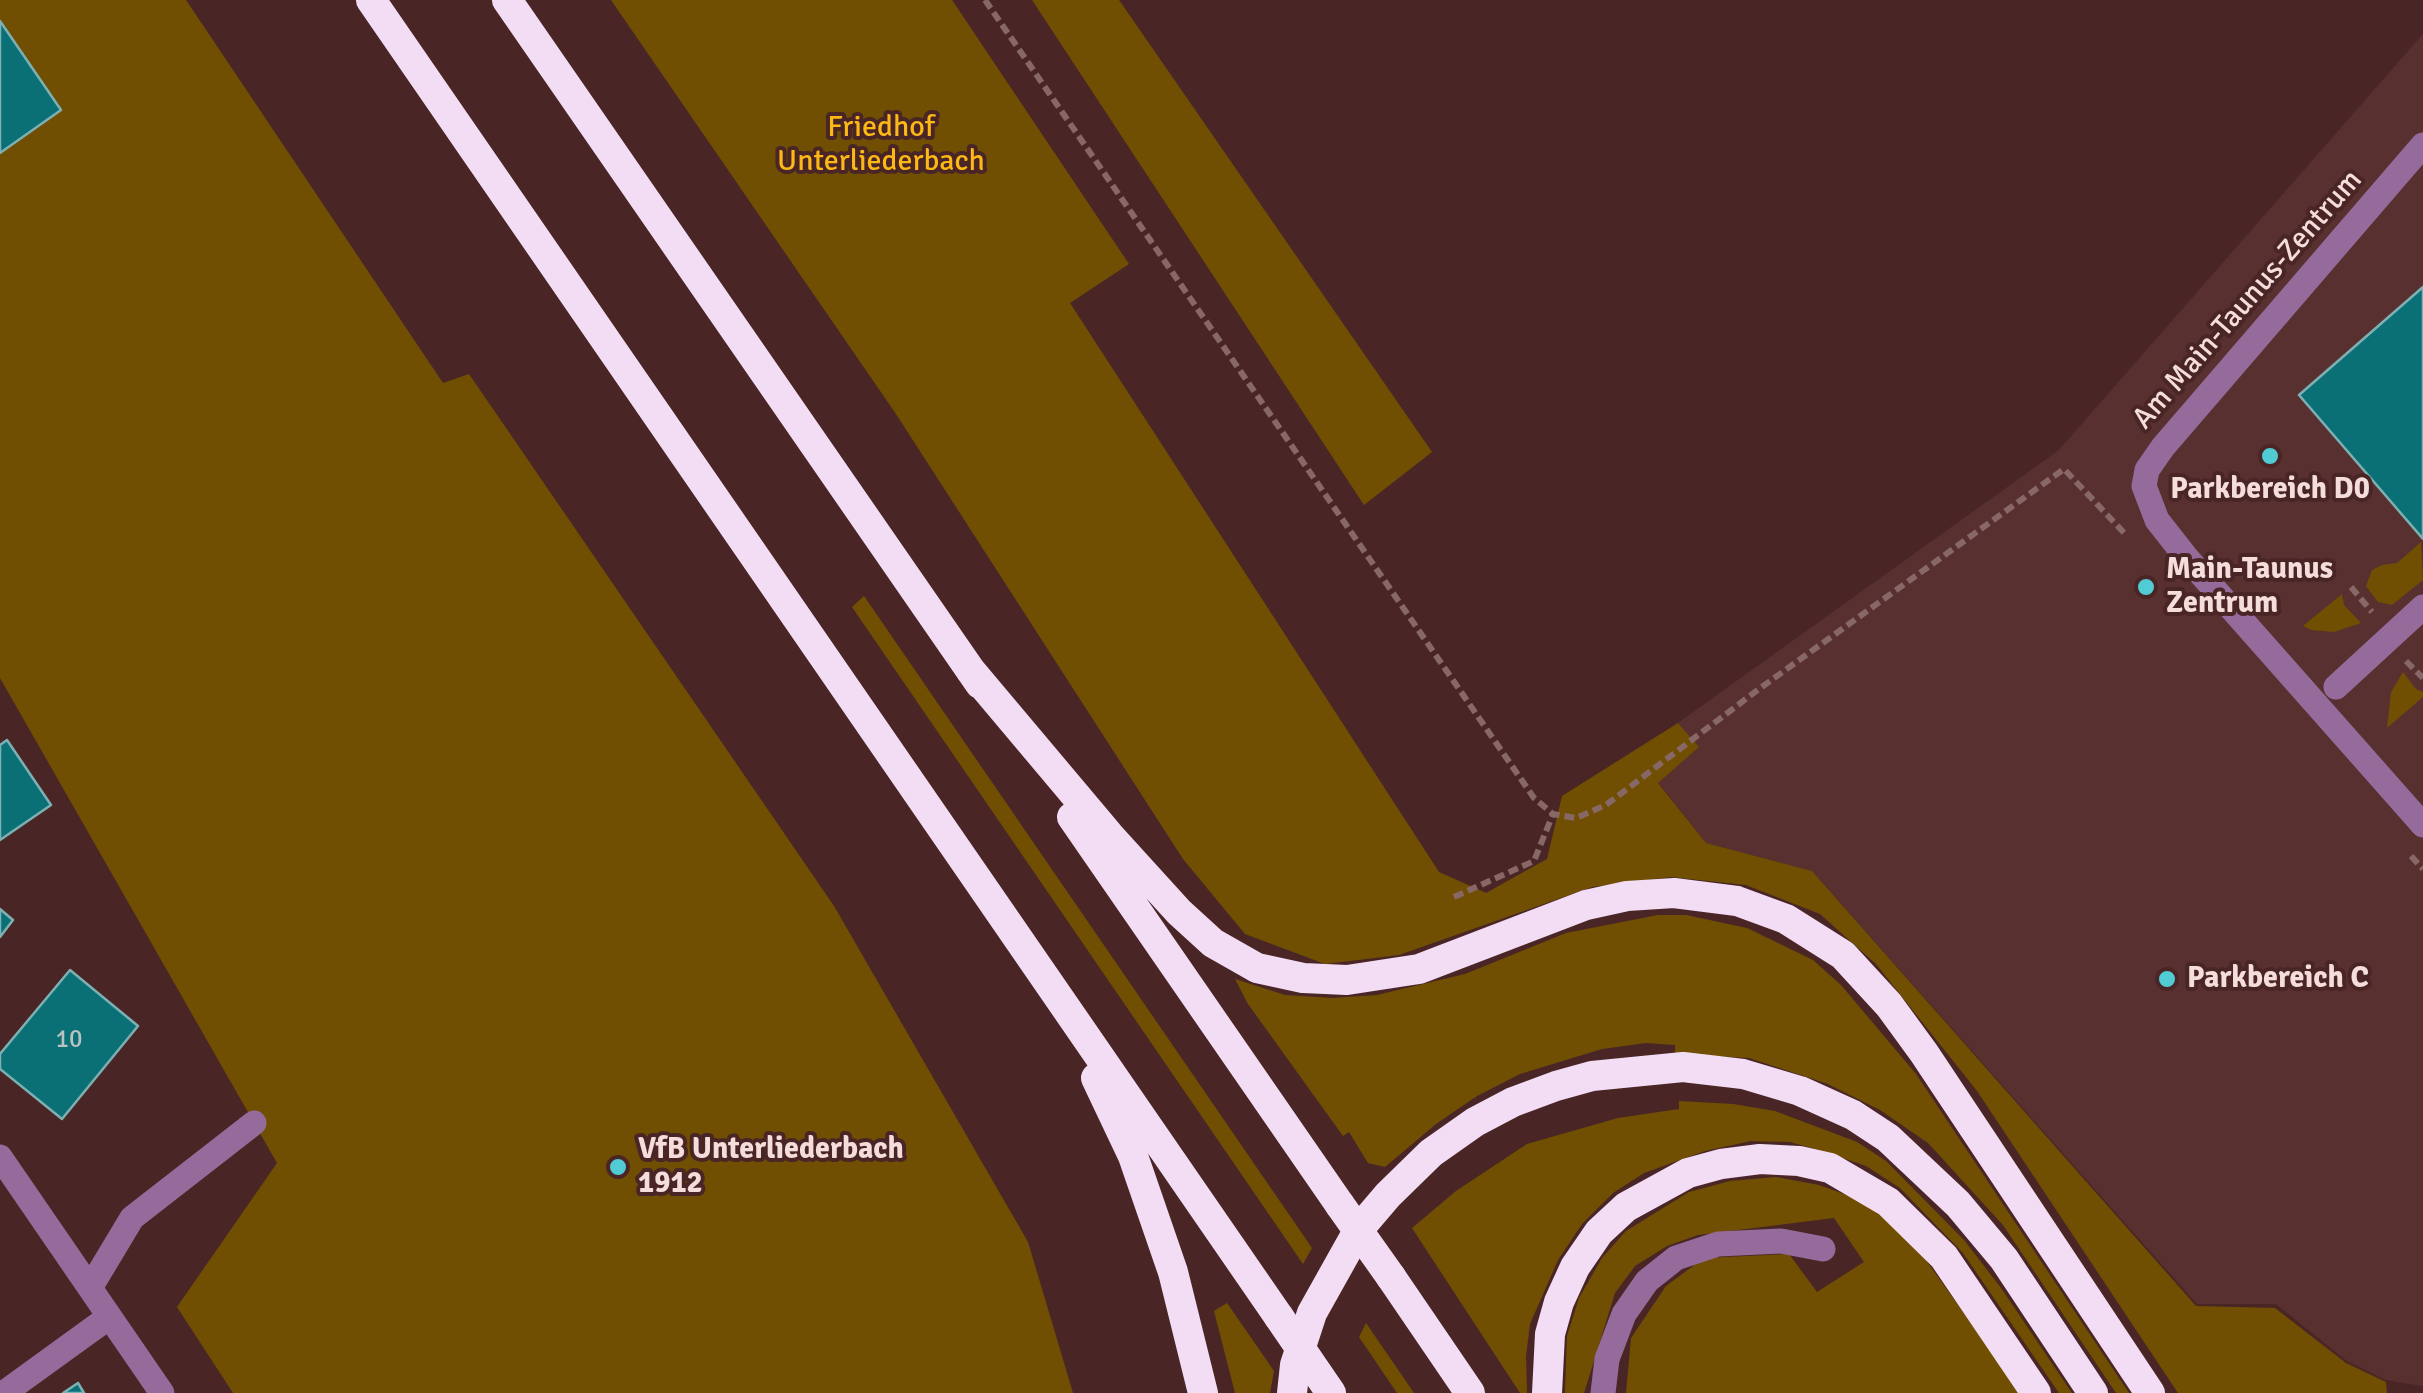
<!DOCTYPE html>
<style>
body{margin:0}
canvas{display:block;background:#492625}
</style>
<canvas width="2423" height="1393"></canvas>
<script>
const g = document.querySelector('canvas').getContext('2d');
g.lineJoin = 'round';
function paint(path, color) { g.fillStyle = color; g.fill(path, 'evenodd'); }
const poly = rows => new Path2D(rows.map(r => 'M' + r).join(''));
function stroke(path, color, width, dash) { g.strokeStyle = color; g.lineWidth = width; g.lineCap = dash ? 'butt' : 'round'; g.setLineDash(dash || []); g.stroke(path); }
function label(font, color, halo, rows, align = 'center') {
  g.font = font + ' Signika,sans-serif'; g.lineWidth = 8; g.setLineDash([]); g.textBaseline = 'middle'; g.strokeStyle = halo; g.fillStyle = color; for (const [text, x, y, turn = 0] of rows) {
    g.save(); g.translate(x, y); g.rotate((+turn || 0) * Math.PI / 180); g.textAlign = isNaN(turn) ? turn : align; if (halo) g.strokeText(text, 0, 0); g.fillText(text, 0, 0); g.restore();
  }
}
paint(poly([
 [2423,34,2423,1386,2386,1380,2347,1361,2276,1304,2197,1304,1812,871,1706,843,1658,782,1699,747,1678,723,2059,450]
]), '#593030');
paint(poly([
 [0,0,186,0,443,383,469,374,834,906,1028,1242,1073,1393,233,1393,177,1307,277,1163,0,678],
 [611,0,952,0,1129,264,1070,303,1439,872,1486,893,1547,859,1562,796,1678,723,1699,747,1658,783,1706,843,1812,871,2196,1306,2275,1308,2346,1363,2386,1382,2387,1393,2178,1393,1977,1091,1876,964,1820,914,1746,885,1671,877,1592,887,1399,955,1325,964,1245,934,1183,859,896,414],
 [1032,0,1119,0,1432,452,1364,505],
 [2421,542,2423,580,2392,605,2378,602,2366,586,2372,570,2382,565,2397,563],
 [2342,594,2344,605,2361,623,2334,632,2311,630,2303,626],
 [864,596,1312,1248,1303,1264,852,607],
 [2403,672,2416,689,2423,692,2423,697,2387,728,2391,692],
 [1658,915,1686,915,1747,928,1813,960,1841,985,1916,1074,2129,1393,2116,1393,2003,1225,1928,1143,1880,1110,1828,1084,1749,1058,1675,1054,1675,1045,1646,1043,1602,1049,1520,1074,1477,1096,1436,1124,1385,1167,1368,1163,1349,1132,1343,1136,1248,1004,1235,979,1285,995,1332,998,1377,995,1465,974,1566,933],
 [1679,1101,1733,1104,1775,1111,1857,1142,1886,1161,1964,1240,2001,1288,2072,1393,2059,1393,1963,1253,1900,1188,1866,1166,1822,1151,1790,1142,1751,1141,1705,1151,1644,1173,1613,1193,1582,1224,1558,1260,1530,1324,1526,1356,1527,1393,1520,1393,1412,1228,1456,1191,1527,1144,1618,1118,1679,1109],
 [1776,1177,1819,1185,1852,1197,1884,1216,1923,1256,2021,1393,1626,1393,1631,1338,1666,1286,1704,1258,1789,1254,1817,1292,1864,1262,1834,1218,1698,1235,1667,1246,1635,1266,1615,1293,1584,1393,1565,1393,1567,1336,1579,1298,1602,1258,1626,1231,1689,1192,1730,1181],
 [1227,1303,1274,1371,1270,1393,1235,1393,1214,1311],
 [1366,1323,1414,1393,1397,1393,1359,1337]
]), '#704f02');
const building = poly([
 [0,21,61,110,0,153,0,21],
 [2423,287,2423,539,2299,395,2423,287],
 [7,740,51,805,0,840,0,745,7,740],
 [0,909,13,920,0,937,0,909],
 [70,970,138,1026,62,1119,0,1069,0,1054,70,970],
 [78,1383,84,1393,63,1393,78,1383]
]);
paint(building, '#0a7076');
stroke(building, '#7db0b3', 2.5);
stroke(poly([
 [985,0,1534,798,1553,814,1576,818,1606,805,1759,689,2064,469,2127,536],
 [2351,587,2372,612],
 [2406,661,2423,678],
 [2411,856,2423,869],
 [1454,897,1534,861,1553,814]
]), '#876867', 6, [10, 5]);
stroke(poly([
 [2423,145,2163,447,2147,470,2144,486,2157,520,2186,557,2423,825],
 [2336,687,2423,607],
 [0,1157,162,1393],
 [90,1288,132,1218,254,1123],
 [4,1393,109,1317],
 [1603,1393,1607,1359,1624,1314,1647,1281,1676,1258,1718,1244,1781,1241,1823,1249]
]), '#956b9c', 25);
stroke(poly([
 [371,0,1279,1317],
 [507,0,980,684],
 [971,671,1109,835,1179,912,1213,943,1257,968,1303,978,1347,980,1419,969,1586,905,1627,896,1674,893,1737,901,1786,919,1843,955,1889,1005,1924,1053,2150,1393],
 [1072,817,1340,1205],
 [1096,1078,1133,1156,1173,1272,1203,1393],
 [1391,1277,1470,1393],
 [1292,1393,1295,1365,1312,1313,1359,1229,1388,1195,1431,1153,1475,1122,1513,1102,1556,1086,1592,1076,1683,1067,1743,1074,1800,1091,1853,1115,1888,1138,1958,1204,2004,1259,2093,1393],
 [1547,1393,1550,1334,1559,1302,1575,1267,1599,1232,1626,1207,1688,1173,1721,1164,1760,1159,1799,1161,1830,1168,1888,1202,1944,1257,2036,1393]
]), '#f2ddf5', 30);
stroke(poly([
 [1340,1205,1391,1277],
 [1279,1317,1331,1393]
]), '#f2ddf5', 30);
for (const [x, y, r, color] of [
 [2270,456,10,"#51ccd4"],
 [2146,587,10,"#51ccd4"],
 [2167,979,10,"#51ccd4"],
 [618,1167,10,"#51ccd4"]
]) { const dot = new Path2D(); dot.arc(x, y, r, 0, 2 * Math.PI); g.fillStyle = color; g.fill(dot); stroke(dot, '#492625', 4); }
label('25px', '#bac2c2', null, [
 ["10",69,1040]
]);
label('30px', '#fcb815', '#492625', [
 ["Friedhof",881,128],
 ["Unterliederbach",881,162]
]);
label('30px', '#f5dddc', '#492625', [
 ["Am Main-Taunus-Zentrum",2248,300,-49]
]);
label('bold 30px', '#f5dddc', '#492625', [
 ["Parkbereich D0",2270,490,"center"],
 ["Main-Taunus",2166,570],
 ["Zentrum",2166,604],
 ["Parkbereich C",2187,979],
 ["VfB Unterliederbach",638,1150],
 ["1912",638,1184]
], 'left');
</script>
